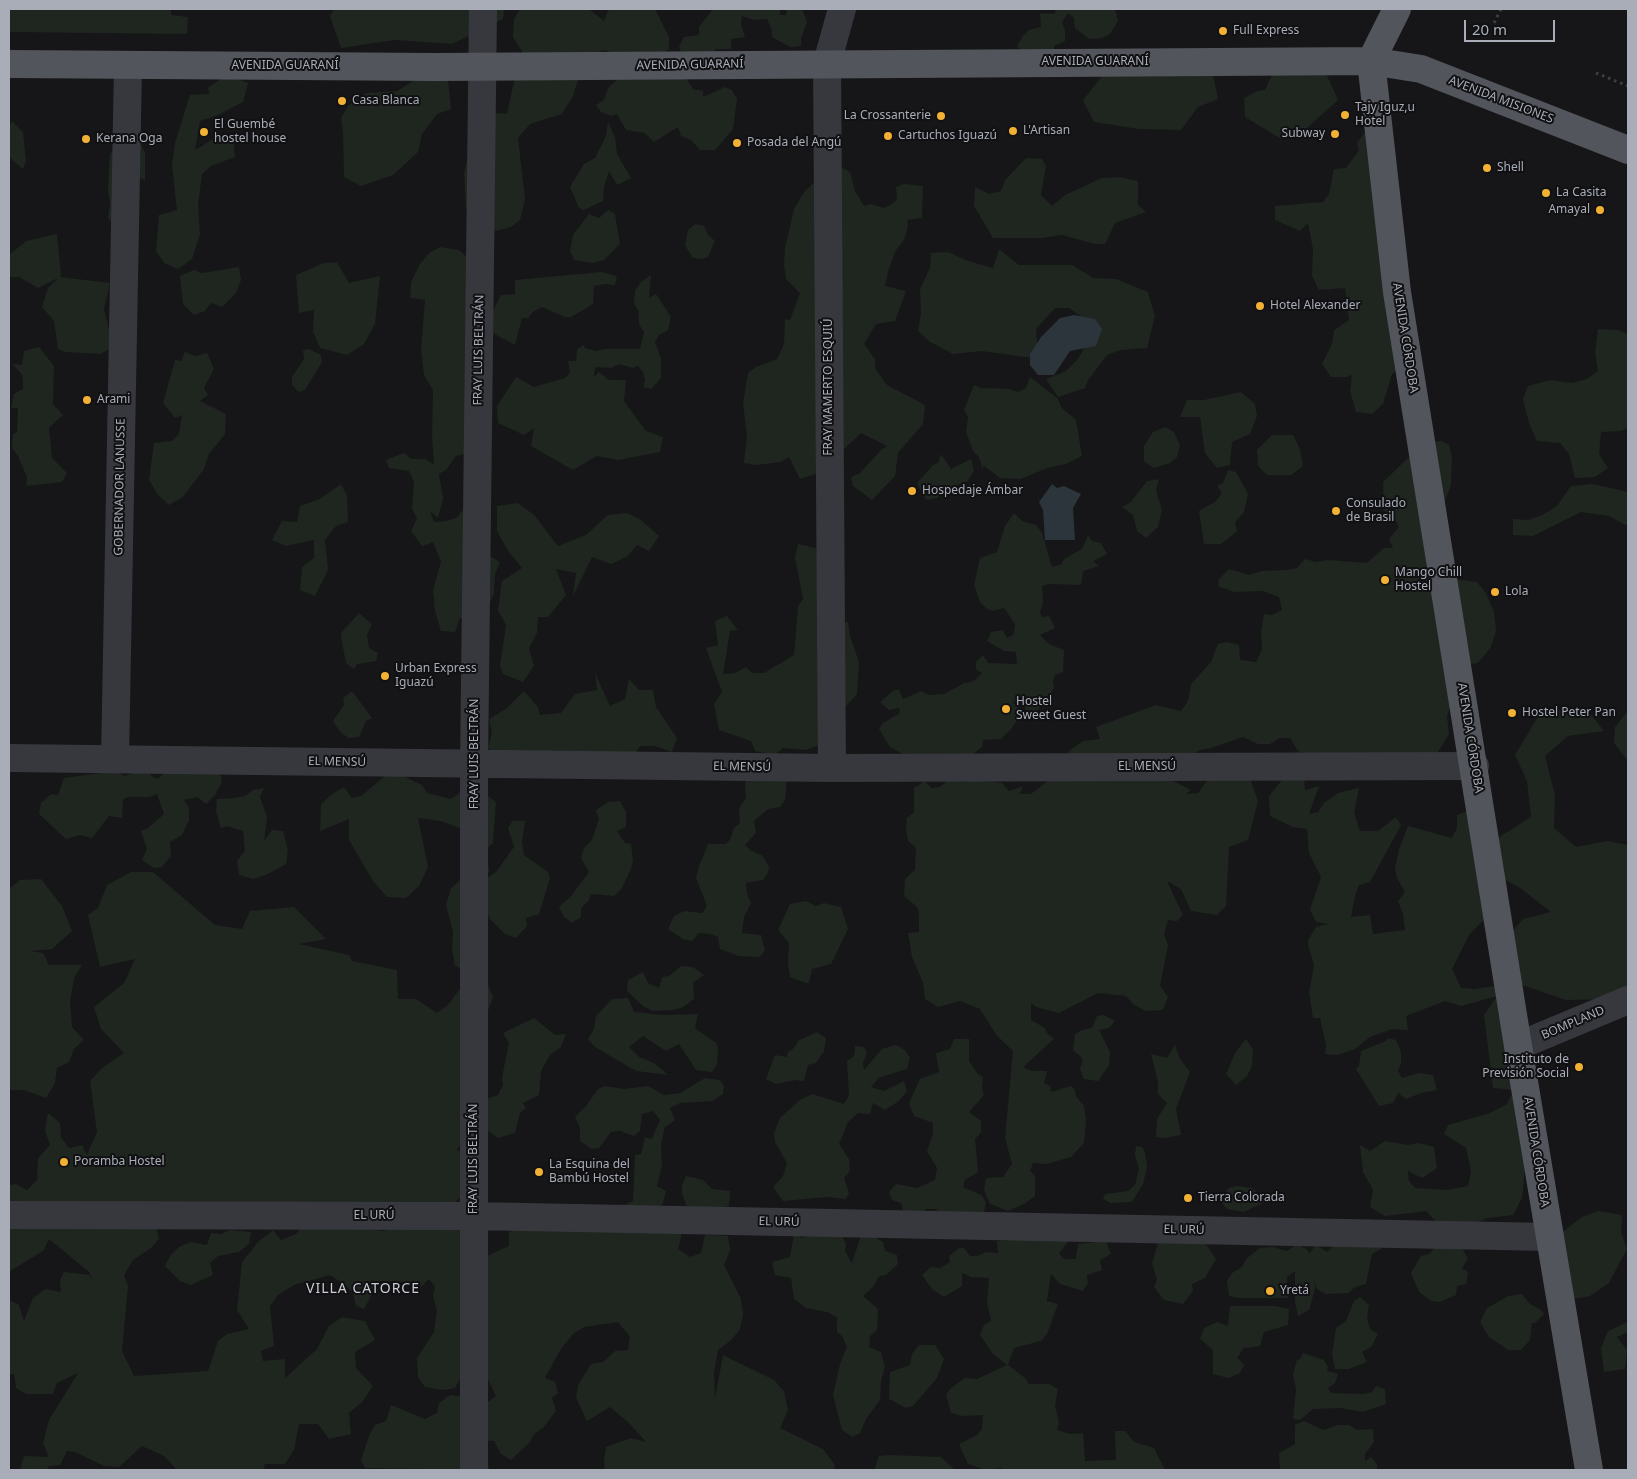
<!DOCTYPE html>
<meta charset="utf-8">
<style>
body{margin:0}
#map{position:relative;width:1637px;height:1479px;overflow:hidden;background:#161618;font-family:"Noto Sans",sans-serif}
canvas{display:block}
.frame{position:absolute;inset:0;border:10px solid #a8adb8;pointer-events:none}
.scale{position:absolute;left:1464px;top:20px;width:91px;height:22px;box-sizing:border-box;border:2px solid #a8adb8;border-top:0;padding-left:6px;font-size:15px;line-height:18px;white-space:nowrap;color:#a8adb8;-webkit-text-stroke:4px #111113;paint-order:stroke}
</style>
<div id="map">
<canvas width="1637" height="1479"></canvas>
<div class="frame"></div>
<div class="scale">20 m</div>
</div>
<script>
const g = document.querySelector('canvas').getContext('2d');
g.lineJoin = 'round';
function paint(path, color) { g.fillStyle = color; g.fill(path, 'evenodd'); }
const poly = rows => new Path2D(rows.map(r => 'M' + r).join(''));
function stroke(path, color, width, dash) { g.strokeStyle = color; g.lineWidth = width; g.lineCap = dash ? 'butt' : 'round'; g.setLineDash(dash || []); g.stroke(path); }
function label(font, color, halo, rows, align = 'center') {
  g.font = font + ' "Noto Sans",sans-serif'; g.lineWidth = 4; g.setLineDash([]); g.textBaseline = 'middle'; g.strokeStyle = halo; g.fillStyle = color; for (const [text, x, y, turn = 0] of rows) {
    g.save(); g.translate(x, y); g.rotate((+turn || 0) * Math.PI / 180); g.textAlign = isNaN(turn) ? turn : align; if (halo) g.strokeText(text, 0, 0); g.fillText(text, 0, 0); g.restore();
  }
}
paint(poly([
 [9,9,171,9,171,15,188,17,187,34,9,32],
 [334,9,504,9,503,19,452,44,395,40,341,48,330,16],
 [520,9,589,9,604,21,609,9,655,9,669,37,669,49,657,56,624,60,606,50,597,52,580,73,573,96,562,114,530,124,518,138,525,199,520,220,511,227,488,233,474,222,466,208,464,173,474,129,495,113,507,114,515,77,526,58,513,37,514,19],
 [713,9,780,9,780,15,786,15,787,9,802,9,807,22,801,38,801,46,790,47,772,37,772,31,767,19,755,20,742,16,741,24,745,37,731,39,731,49,715,49,714,58,683,57,679,47,684,37,699,35,699,27],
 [1057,9,1115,9,1118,21,1110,34,1102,38,1089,39,1075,28,1074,18,1068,13,1062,22,1065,30,1065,41,1054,46,1055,52,1027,58,1017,46,1023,36,1029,30,1041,27,1040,13,1054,14],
 [1111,65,1211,65,1218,99,1198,107,1181,130,1139,129,1094,122,1083,100],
 [1274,70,1326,73,1338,100,1297,137,1280,138,1245,117,1244,98,1257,91,1265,90],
 [226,75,248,83,243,102,218,115,200,121,195,150,218,136,233,136,235,157,211,166,202,174,198,205,200,234,192,259,178,269,164,263,156,251,159,215,177,210,172,165,175,143,190,95,209,94,208,88],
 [684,75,693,89,703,91,703,97,725,87,732,90,737,99,733,129,715,150,700,150,691,140,681,136,678,127,654,142,645,133,626,130,617,114,611,116,601,112,596,105,604,100,608,88,620,77],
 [416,79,448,80,451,109,437,114,422,134,418,152,393,175,361,186,344,177,343,132,341,118,348,106,366,93,397,91],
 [12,121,23,132,26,161,23,169,9,157,9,128],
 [608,122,615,137,617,154,631,178,617,185,609,171,604,187,603,201,584,210,579,208,570,187,584,164,595,158,606,136],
 [1378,131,1408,362,1392,374,1383,404,1372,414,1356,412,1350,391,1352,375,1346,377,1331,377,1322,364,1332,344,1334,330,1349,320,1345,288,1319,290,1312,276,1313,249,1308,223,1300,231,1275,220,1275,206,1323,202,1329,194,1334,169,1346,168,1359,150,1357,143,1364,133],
 [140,142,145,153,145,180,139,178,133,186,140,200,133,210,112,223,108,218,110,204,108,190,110,154,115,148],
 [1026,158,1042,159,1046,166,1041,195,1052,206,1065,195,1102,178,1119,177,1138,181,1138,205,1146,212,1115,223,1105,244,1095,244,1062,235,1042,238,993,238,974,206,975,187,989,194,1001,191,1005,180],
 [841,167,850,172,855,191,864,206,871,204,884,208,890,205,897,200,896,187,904,184,923,186,922,218,907,220,908,226,904,240,896,250,889,268,885,286,906,291,895,321,876,324,864,344,875,359,875,368,887,385,925,405,923,424,898,453,895,476,872,500,853,486,851,477,860,473,881,450,887,446,861,433,844,449,830,469,800,479,789,457,781,462,756,465,744,463,747,436,743,403,748,373,756,367,777,359,784,344,785,319,790,320,800,293,786,279,784,266,785,248,794,209,804,192,818,179],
 [608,210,615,214,620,244,604,260,593,263,574,260,570,251,573,235,589,214,599,218],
 [695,224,704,226,708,235,715,241,708,257,703,259,693,258,685,246,688,230],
 [57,234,61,275,60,277,110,283,104,309,113,347,100,354,66,352,58,349,54,321,42,307,48,288,58,278,38,288,19,277,9,277,9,255,26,241],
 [440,247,459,250,469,259,467,453,456,456,446,470,439,474,443,499,438,518,430,511,434,522,446,521,456,518,466,507,488,555,500,562,495,574,494,593,485,615,460,618,455,632,441,631,435,611,433,590,441,562,433,542,422,546,411,531,417,518,412,509,414,482,409,471,389,468,386,460,404,453,411,459,426,459,434,465,432,437,433,390,424,375,421,349,425,300,410,298,411,282,420,264,429,253],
 [999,249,1019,265,1072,265,1093,278,1116,279,1148,292,1155,316,1147,348,1121,350,1107,355,1088,380,1085,388,1058,397,1046,379,1066,371,1077,360,1087,344,1090,323,1069,308,1055,308,1036,329,1039,359,982,351,953,354,930,342,918,331,921,313,920,289,930,268,931,253,948,252,968,261,993,268],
 [337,262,349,283,380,276,375,324,364,344,347,355,320,348,313,332,314,310,299,313,296,275,324,263],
 [239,267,241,280,236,293,222,307,211,303,205,311,194,315,183,304,180,276,194,270,202,273],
 [601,272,617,276,615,285,606,284,594,286,593,304,571,317,565,317,542,307,533,312,528,318,522,318,515,345,480,326,492,313,501,295,515,294,515,280],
 [651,275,649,298,656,294,671,317,668,330,659,335,655,342,661,359,661,378,651,389,643,387,645,381,643,372,638,366,633,368,619,364,611,368,595,367,594,377,599,372,609,380,626,380,624,401,646,431,663,437,660,452,618,460,597,456,573,470,531,446,534,428,524,435,498,423,497,406,516,377,534,387,565,378,570,373,568,361,576,361,577,349,584,345,585,348,596,351,604,349,640,349,644,332,639,324,638,310,634,304,635,291,640,283],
 [1598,329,1618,330,1628,334,1628,428,1621,431,1601,432,1599,454,1608,468,1595,477,1575,478,1569,454,1560,443,1537,441,1529,423,1523,399,1528,386,1550,380,1572,383,1587,379,1598,371,1595,352],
 [39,347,54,366,53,404,63,415,49,428,52,458,67,473,62,482,26,486,27,477,18,456,12,448,13,434,17,432,18,408,11,408,14,394,23,389,23,382,22,374,12,364,22,365,24,351],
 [309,349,321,355,322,362,305,390,299,392,292,385,292,377,304,359,303,350],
 [185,352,196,356,207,353,214,369,204,388,208,395,200,401,226,414,225,434,209,454,204,469,183,497,169,505,158,495,149,480,154,443,172,441,179,434,182,415,175,418,163,403,175,360,181,361],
 [1030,377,1057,398,1062,408,1076,420,1082,456,1066,464,1047,468,1021,479,1000,478,983,465,983,471,979,457,973,451,966,432,968,417,964,410,974,385,980,388,1010,389,1018,392,1026,388],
 [1241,392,1255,404,1257,416,1250,434,1232,442,1230,465,1217,468,1205,453,1200,417,1180,417,1187,400,1204,400],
 [1165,427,1174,432,1180,445,1177,457,1170,463,1154,468,1144,461,1144,446,1153,432],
 [1272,435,1293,435,1300,449,1303,466,1291,475,1267,475,1258,466,1257,450],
 [1442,441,1449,445,1452,457,1451,485,1444,504,1435,563,1428,571,1454,579,1477,582,1486,593,1494,612,1496,631,1491,647,1478,663,1464,665,1447,716,1449,734,1438,752,1337,766,1298,751,1290,738,1280,738,1270,744,1258,744,1243,737,1211,748,1200,750,1190,756,1171,780,1191,790,1186,794,1198,793,1212,774,1249,775,1258,801,1248,840,1229,847,1226,906,1217,915,1191,911,1181,889,1167,881,1183,915,1177,921,1168,920,1164,934,1168,945,1160,986,1168,997,1163,1010,1146,1011,1134,1005,1126,996,1098,993,1059,1013,1036,1007,1031,1003,1031,1020,1045,1028,1046,1032,1054,1039,1023,1067,1032,1071,1047,1071,1044,1083,1050,1086,1051,1092,1071,1086,1075,1090,1076,1096,1084,1106,1086,1120,1084,1143,1071,1157,1047,1164,1033,1163,1030,1171,1035,1176,1035,1196,1024,1204,1008,1211,990,1204,984,1190,986,1178,1003,1177,1012,1164,1005,1138,1013,1051,997,1036,980,1009,960,1001,938,1007,925,999,923,983,912,957,908,933,919,932,919,914,917,907,904,896,905,879,915,870,916,848,908,841,906,829,907,818,914,812,914,788,925,781,931,788,940,787,950,778,958,782,976,780,1002,783,1009,791,1023,786,1020,794,1031,794,1055,775,1070,750,1083,741,1100,739,1096,727,1156,705,1181,711,1188,701,1191,684,1211,662,1218,644,1227,642,1239,645,1240,660,1256,662,1262,649,1261,631,1264,614,1272,615,1282,610,1279,597,1263,591,1234,592,1218,586,1219,579,1229,569,1249,575,1262,571,1286,570,1297,568,1305,559,1316,562,1328,560,1367,563,1384,548,1393,548,1389,539,1399,527,1395,519,1384,510,1383,482,1407,459,1430,442],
 [941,454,951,469,971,459,974,470,968,481,945,490,937,498,926,500,917,483,933,465,938,463],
 [1228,470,1236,472,1248,494,1244,512,1235,522,1237,531,1221,544,1204,544,1199,511,1216,501,1222,493,1217,486,1223,483],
 [1159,479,1156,490,1162,510,1158,527,1146,538,1137,531,1133,515,1122,507,1131,502,1147,481],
 [341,484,347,496,348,522,336,526,325,540,328,570,315,596,300,590,302,567,314,558,314,540,286,546,272,540,282,521,297,522,300,506,320,499],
 [1593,484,1628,492,1628,524,1625,525,1609,516,1581,512,1533,536,1513,535,1513,519,1528,520,1542,515,1557,506,1571,486],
 [518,503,534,515,558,546,586,535,608,515,627,513,641,520,659,536,649,551,637,545,628,556,611,564,592,557,573,596,576,573,556,569,566,595,548,617,538,617,537,633,529,648,534,666,523,682,503,674,500,666,506,625,498,610,502,581,522,568,508,551,497,531,497,506],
 [1014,513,1022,521,1036,525,1042,533,1052,567,1062,564,1064,559,1082,549,1088,535,1092,541,1101,543,1107,554,1093,561,1099,566,1083,571,1081,585,1049,584,1042,586,1043,603,1040,613,1042,617,1049,616,1055,628,1040,635,1049,644,1064,650,1063,672,1055,675,1053,681,1054,688,1037,711,1032,712,1025,709,1024,703,1012,701,1019,710,1020,716,1012,728,1001,739,983,740,982,747,972,755,903,754,890,747,879,729,883,723,900,713,899,708,889,710,880,702,894,690,899,690,903,699,921,691,929,695,944,694,964,683,974,681,982,673,976,669,976,662,983,655,988,663,1017,664,1016,652,1004,651,987,641,991,632,1003,630,1007,638,1014,634,1015,624,1004,608,992,611,986,608,980,602,974,585,980,558,997,552,1005,526],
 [798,544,819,549,832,620,848,622,850,636,859,662,857,694,847,705,832,715,832,740,806,750,783,748,775,755,755,751,751,741,719,730,714,704,722,692,706,648,718,645,715,621,727,616,738,630,730,631,723,674,735,673,746,667,752,673,764,673,794,655,798,606,803,599,795,557],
 [359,613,372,624,367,635,369,648,378,653,376,661,357,664,354,669,346,663,341,637,342,632],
 [595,673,610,706,625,699,629,679,639,690,653,690,656,707,677,738,672,752,655,746,640,746,632,758,498,754,488,748,492,733,489,719,506,709,524,691,538,707,540,715,561,713,575,694,597,690],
 [352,691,372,718,366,721,359,737,349,738,341,733,333,721,344,705,343,698],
 [1542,710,1588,711,1604,731,1568,736,1545,756,1555,795,1554,828,1576,847,1608,841,1628,845,1628,987,1611,999,1566,1000,1519,984,1502,943,1523,919,1551,912,1520,888,1491,872,1496,839,1531,817,1527,781,1515,755],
 [1628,711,1628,761,1614,743,1615,727],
 [148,768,152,777,158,779,165,771,220,772,222,782,215,795,206,804,197,797,184,800,189,808,189,820,182,835,170,842,171,856,162,867,154,868,142,860,147,849,141,831,148,828,164,814,157,794,149,797,128,797,123,800,122,818,109,816,92,838,80,835,66,839,39,814,41,803,51,794,58,795,64,778,116,771,125,776],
 [748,771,787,778,785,800,780,807,768,809,754,821,756,833,745,845,750,850,763,856,769,867,768,873,763,880,746,883,747,894,751,903,744,917,742,933,761,935,765,950,760,957,739,956,720,949,718,937,710,934,699,933,692,941,683,939,668,929,674,916,684,911,702,913,707,906,696,878,699,866,708,844,725,844,730,840,734,828,740,823,739,808,746,798,745,785],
 [396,773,422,785,427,793,451,799,465,789,485,794,496,802,493,843,481,854,487,857,489,871,485,879,496,872,514,847,508,828,512,821,525,821,522,842,524,855,548,872,550,878,539,914,526,918,527,926,516,938,505,934,490,919,486,910,466,970,455,966,452,949,453,932,446,905,451,888,464,877,467,858,460,828,440,821,418,818,428,867,419,886,406,898,387,897,373,881,349,840,349,819,320,831,321,804,332,794,344,787,352,798,361,796,385,776],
 [1286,775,1304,777,1305,790,1319,786,1309,814,1318,812,1324,803,1338,793,1359,788,1354,812,1360,831,1378,831,1396,817,1401,825,1370,882,1359,885,1355,896,1351,917,1370,915,1373,934,1405,930,1403,914,1398,901,1405,892,1397,878,1395,869,1399,849,1408,826,1452,838,1457,828,1457,815,1470,810,1490,913,1469,935,1452,969,1461,988,1475,989,1494,986,1510,989,1516,1090,1493,1088,1484,1015,1497,996,1461,1006,1445,1001,1406,1016,1408,1030,1392,1029,1370,1037,1355,1049,1338,1055,1325,1054,1326,1045,1320,1018,1313,1018,1309,993,1314,965,1308,945,1308,940,1316,927,1328,924,1316,922,1310,910,1321,877,1309,853,1307,829,1293,827,1270,816,1269,796],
 [264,788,260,797,267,817,264,841,272,830,283,831,288,850,286,864,268,874,253,879,239,875,237,861,245,851,243,831,227,826,221,828,216,812,217,799,234,798,245,796,253,790],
 [620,801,626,812,626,827,617,831,625,843,631,844,633,860,631,869,622,888,614,896,591,894,589,900,581,908,581,917,572,923,564,917,559,907,571,896,589,872,581,858,584,848,592,840,599,819,596,810,608,802],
 [131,872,153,872,215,925,242,929,250,911,294,907,326,939,299,944,349,955,352,961,397,970,398,999,416,999,437,1013,448,1005,464,983,486,981,493,997,475,1046,475,1118,457,1150,474,1157,487,1179,449,1206,155,1222,159,1239,151,1248,133,1260,124,1275,128,1286,122,1351,134,1376,208,1371,218,1341,227,1334,249,1329,237,1310,242,1262,258,1242,273,1230,281,1240,296,1234,309,1220,383,1231,456,1209,487,1256,509,1246,509,1232,530,1225,680,1226,681,1237,678,1249,690,1257,701,1253,705,1235,728,1236,730,1250,724,1265,741,1299,743,1314,740,1330,730,1341,718,1350,714,1373,715,1398,723,1355,774,1380,784,1391,788,1410,780,1428,823,1449,835,1465,834,1470,605,1470,604,1461,606,1447,631,1438,646,1442,629,1423,610,1407,587,1421,576,1398,578,1385,591,1364,603,1362,615,1351,628,1350,630,1337,618,1322,584,1327,573,1334,561,1349,545,1378,555,1382,558,1393,552,1398,556,1411,543,1428,534,1434,530,1442,511,1460,501,1454,494,1441,469,1440,488,1462,489,1470,365,1468,361,1460,369,1436,375,1425,386,1421,391,1405,425,1419,437,1413,439,1403,450,1395,469,1397,484,1405,496,1396,484,1371,460,1379,455,1388,444,1390,425,1387,418,1377,417,1358,434,1332,437,1310,433,1296,435,1287,429,1279,421,1287,407,1282,379,1281,364,1309,356,1306,353,1293,345,1285,330,1275,294,1285,278,1295,270,1306,274,1346,261,1351,263,1361,285,1359,285,1378,317,1349,329,1326,342,1317,365,1321,375,1340,355,1352,356,1368,373,1386,362,1402,349,1413,351,1434,329,1439,318,1424,299,1424,294,1450,285,1464,265,1464,263,1470,177,1470,164,1456,142,1446,119,1467,104,1466,75,1452,67,1451,60,1465,49,1466,47,1470,20,1470,24,1456,49,1457,43,1443,49,1420,78,1373,57,1383,53,1394,26,1394,16,1388,14,1374,9,1375,9,1300,19,1305,24,1321,33,1298,45,1289,61,1292,60,1280,64,1272,89,1275,93,1280,89,1272,49,1239,43,1251,10,1271,9,1185,16,1184,27,1190,37,1180,38,1158,50,1145,45,1131,48,1113,60,1123,61,1137,69,1148,82,1145,87,1155,97,1132,90,1081,102,1068,124,1053,101,1029,94,1007,124,983,135,959,100,967,88,915,98,908,107,885],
 [41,879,62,906,72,931,52,949,30,951,43,953,49,965,82,965,74,978,70,1002,72,1027,84,1040,74,1049,69,1062,57,1068,55,1083,46,1098,24,1090,9,1090,9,889,20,880],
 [806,901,816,906,824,903,841,907,848,929,831,964,812,969,809,983,805,983,790,977,788,963,789,943,778,930,790,904],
 [681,966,693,967,704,975,693,983,694,999,683,1007,673,1010,653,1011,643,1006,627,991,628,980,643,972,648,983,659,988,662,977,669,976],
 [628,998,634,1012,664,1015,698,1014,695,1028,716,1043,718,1049,717,1064,712,1072,696,1070,679,1044,666,1051,643,1036,629,1047,639,1057,654,1063,668,1075,636,1071,595,1047,588,1039,594,1029,596,1016,612,999],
 [1104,1015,1115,1021,1109,1028,1099,1030,1110,1052,1109,1065,1098,1081,1084,1079,1080,1069,1083,1059,1073,1050,1075,1034,1082,1030,1092,1028,1097,1016],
 [534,1018,555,1035,566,1034,561,1047,550,1055,541,1071,539,1095,523,1103,526,1108,520,1113,515,1133,498,1138,483,1127,485,1099,498,1095,503,1085,502,1077,509,1043,503,1033],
 [817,1032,826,1038,824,1051,816,1063,808,1065,804,1081,796,1080,776,1084,766,1079,775,1055,787,1057,788,1052,794,1048,798,1041],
 [1388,1038,1396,1040,1401,1052,1401,1063,1398,1071,1402,1078,1419,1073,1433,1075,1437,1090,1421,1093,1406,1099,1398,1093,1393,1103,1379,1106,1356,1069,1359,1066,1361,1051,1386,1041],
 [954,1039,969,1039,969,1061,978,1074,983,1077,982,1088,984,1095,969,1112,981,1121,981,1132,975,1139,978,1172,965,1180,963,1187,981,1195,986,1202,984,1212,981,1220,943,1219,936,1209,926,1209,919,1216,906,1221,901,1203,892,1200,889,1192,896,1184,917,1188,935,1180,937,1168,927,1151,933,1134,933,1123,914,1116,909,1103,920,1079,939,1072,936,1053,950,1049],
 [1246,1039,1253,1050,1252,1066,1247,1076,1236,1085,1226,1074,1235,1053],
 [896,1045,905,1050,910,1058,907,1069,878,1078,871,1087,884,1091,904,1081,907,1091,899,1101,885,1110,873,1103,870,1114,858,1113,848,1122,839,1144,849,1159,850,1171,844,1178,849,1193,846,1199,827,1197,783,1201,773,1187,783,1176,787,1163,775,1142,774,1133,780,1118,800,1100,812,1094,844,1104,849,1095,847,1061,854,1056,855,1046,864,1047,867,1053,863,1063,864,1070,882,1049],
 [1175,1045,1180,1059,1190,1072,1176,1109,1181,1135,1165,1138,1156,1137,1157,1119,1167,1103,1158,1094,1158,1082,1151,1054,1167,1058],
 [705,1078,720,1080,724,1086,723,1094,712,1101,680,1103,670,1108,675,1120,665,1127,661,1144,662,1166,657,1186,666,1191,663,1203,655,1212,622,1206,633,1201,635,1155,641,1154,645,1137,652,1139,660,1120,653,1111,642,1114,640,1131,634,1136,620,1131,611,1132,599,1148,592,1149,580,1141,580,1128,575,1117,586,1106,598,1089,605,1086,624,1089,648,1086,664,1095,680,1093],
 [1511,1095,1530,1118,1522,1198,1513,1215,1488,1218,1462,1228,1440,1226,1426,1211,1385,1216,1370,1207,1373,1190,1363,1172,1360,1145,1370,1151,1385,1141,1407,1145,1419,1143,1434,1147,1437,1168,1422,1178,1408,1171,1409,1181,1415,1188,1447,1190,1468,1186,1471,1171,1466,1148,1444,1134,1448,1125,1490,1113,1507,1104],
 [1136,1146,1142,1147,1145,1152,1147,1167,1143,1184,1132,1202,1110,1203,1103,1199,1105,1194,1128,1191,1135,1185,1139,1169,1135,1155],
 [686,1176,703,1180,712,1189,730,1191,729,1206,698,1212,686,1205,682,1193,682,1185],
 [1237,1186,1252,1188,1267,1201,1244,1212,1227,1209,1222,1203,1224,1195,1229,1188],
 [1598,1211,1622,1215,1621,1232,1627,1249,1609,1283,1590,1296,1573,1299,1560,1234,1582,1217],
 [1187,1216,1216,1259,1205,1278,1192,1284,1193,1291,1183,1304,1164,1300,1154,1287,1157,1280,1152,1263,1159,1240,1177,1217],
 [1369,1219,1381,1224,1381,1249,1372,1254,1366,1284,1355,1287,1348,1293,1326,1294,1317,1289,1314,1281,1315,1289,1309,1310,1298,1316,1295,1302,1295,1271,1287,1277,1288,1298,1239,1298,1229,1296,1227,1281,1232,1273,1242,1267,1247,1258,1260,1248,1273,1247,1287,1251,1297,1244,1308,1250,1309,1254,1316,1245,1327,1252,1357,1224],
 [230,1230,251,1232,249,1244,239,1252,218,1256,210,1263,213,1275,191,1285,180,1281,165,1266,170,1256,179,1247,191,1242,207,1245,211,1233,221,1234],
 [840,1231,846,1244,845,1251,852,1263,861,1235,873,1236,883,1242,885,1251,897,1255,898,1264,886,1275,879,1276,873,1287,863,1296,878,1309,877,1330,870,1336,869,1347,881,1352,885,1367,881,1381,880,1400,866,1419,860,1433,852,1437,842,1430,833,1395,840,1364,847,1347,842,1336,837,1332,837,1317,827,1312,806,1308,794,1299,791,1278,775,1275,772,1262,790,1257,794,1233,802,1238,812,1234],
 [1072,1237,1059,1253,1064,1259,1076,1259,1078,1244,1106,1241,1111,1254,1100,1260,1102,1270,1087,1275,1088,1283,1083,1291,1060,1284,1051,1274,1047,1301,1058,1304,1047,1334,1041,1341,1014,1348,1008,1365,1025,1378,1029,1384,1049,1384,1058,1389,1055,1406,1059,1421,1057,1430,1070,1434,1083,1433,1085,1461,1116,1460,1115,1431,1125,1431,1134,1442,1154,1448,1165,1470,1003,1470,1001,1468,985,1470,968,1464,959,1444,977,1435,982,1429,983,1415,962,1416,951,1413,946,1394,951,1388,965,1378,977,1379,1007,1365,993,1354,980,1335,984,1325,991,1321,987,1303,989,1278,971,1277,962,1273,962,1286,944,1297,932,1289,922,1275,931,1267,940,1268,950,1262,949,1256,959,1248,964,1248,970,1256,977,1256,986,1252,998,1253,997,1241],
 [1440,1242,1460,1244,1468,1259,1462,1268,1468,1272,1466,1284,1457,1286,1456,1295,1440,1302,1431,1301,1419,1292,1411,1273,1421,1256,1429,1254],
 [1522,1294,1530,1304,1541,1310,1544,1314,1535,1323,1532,1323,1530,1340,1521,1350,1508,1350,1489,1337,1480,1322,1487,1308,1508,1296],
 [1360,1297,1369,1305,1367,1318,1370,1329,1378,1334,1371,1347,1362,1352,1367,1362,1349,1369,1335,1369,1332,1355,1336,1328,1346,1321,1354,1301],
 [1230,1306,1275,1306,1289,1309,1288,1325,1264,1332,1260,1346,1244,1348,1237,1358,1244,1365,1240,1373,1228,1378,1213,1374,1213,1350,1200,1339,1204,1328,1217,1322,1228,1326],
 [1628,1322,1628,1332,1617,1337,1627,1350,1625,1369,1604,1372,1601,1348,1608,1331],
 [919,1345,935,1345,944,1359,937,1378,913,1406,906,1408,889,1399,890,1372,910,1365,912,1354],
 [1303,1353,1324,1360,1328,1367,1327,1371,1338,1374,1335,1383,1328,1388,1331,1393,1363,1394,1372,1392,1376,1386,1385,1389,1386,1404,1363,1412,1340,1408,1313,1409,1300,1420,1293,1419,1296,1389,1293,1374,1297,1360,1300,1359],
 [1304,1421,1323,1430,1338,1425,1349,1425,1357,1430,1373,1429,1374,1442,1365,1454,1365,1461,1371,1457,1377,1464,1377,1470,1280,1470,1279,1453,1295,1444,1295,1425],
 [891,1455,941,1457,955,1470,874,1470,879,1456]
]), '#1e261f');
paint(poly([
 [1074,315,1095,319,1102,329,1096,346,1070,351,1054,375,1038,375,1030,365,1030,354,1041,337,1060,318],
 [1052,484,1057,488,1064,486,1081,494,1073,508,1075,540,1045,540,1043,510,1039,502]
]), '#2c353c');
stroke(poly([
 [1501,9,1493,25,1503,30],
 [1596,73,1628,86]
]), '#3d3f44', 3, [2.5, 4]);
stroke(poly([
 [9,758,832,768,1475,766],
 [115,759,128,66],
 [832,768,827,63,842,9],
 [1518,1046,1628,1000],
 [9,1215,474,1216,1550,1237],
 [474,1470,474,765,483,9]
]), '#37383d', 28);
stroke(poly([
 [1397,9,1371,61,1397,292,1518,1046,1589,1470],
 [9,64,436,67,1371,61,1421,69,1628,150]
]), '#53555c', 28);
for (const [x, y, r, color] of [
 [1223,31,5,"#f2b134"],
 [342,101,5,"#f2b134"],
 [1345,115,5,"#f2b134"],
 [941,116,5,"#f2b134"],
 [1013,131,5,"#f2b134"],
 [204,132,5,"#f2b134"],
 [1335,134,5,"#f2b134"],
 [888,136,5,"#f2b134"],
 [86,139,5,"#f2b134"],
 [737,143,5,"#f2b134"],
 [1487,168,5,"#f2b134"],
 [1546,193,5,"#f2b134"],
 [1600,210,5,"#f2b134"],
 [1260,306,5,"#f2b134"],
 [87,400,5,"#f2b134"],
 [912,491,5,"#f2b134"],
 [1336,511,5,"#f2b134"],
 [1385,580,5,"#f2b134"],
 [1495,592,5,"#f2b134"],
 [385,676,5,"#f2b134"],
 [1006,709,5,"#f2b134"],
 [1512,713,5,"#f2b134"],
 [1579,1067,5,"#f2b134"],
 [64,1162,5,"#f2b134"],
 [539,1172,5,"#f2b134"],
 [1188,1198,5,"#f2b134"],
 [1270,1291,5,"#f2b134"]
]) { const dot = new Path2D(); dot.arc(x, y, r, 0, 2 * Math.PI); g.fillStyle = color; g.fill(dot); stroke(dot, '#111113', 2); }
label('12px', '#a8adb8', '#111113', [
 ["Full Express",1233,31],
 ["Casa Blanca",352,101],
 ["Tajy Iguz,u",1355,108],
 ["Hotel",1355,122],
 ["La Crossanterie",931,116,"right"],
 ["El Guembé",214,125],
 ["hostel house",214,139],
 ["L'Artisan",1023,131],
 ["Subway",1325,134,"right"],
 ["Cartuchos Iguazú",898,136],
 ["Kerana Oga",96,139],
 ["Posada del Angú",747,143],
 ["Shell",1497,168],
 ["La Casita",1556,193],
 ["Amayal",1590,210,"right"],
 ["Hotel Alexander",1270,306],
 ["Arami",97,400],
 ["Hospedaje Ámbar",922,491],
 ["Consulado",1346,504],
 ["de Brasil",1346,518],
 ["Mango Chill",1395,573],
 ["Hostel",1395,587],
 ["Lola",1505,592],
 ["Urban Express",395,669],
 ["Iguazú",395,683],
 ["Hostel",1016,702],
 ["Sweet Guest",1016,716],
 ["Hostel Peter Pan",1522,713],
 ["Instituto de",1569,1060,"right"],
 ["Previsión Social",1569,1074,"right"],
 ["Poramba Hostel",74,1162],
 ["La Esquina del",549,1165],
 ["Bambú Hostel",549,1179],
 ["Tierra Colorada",1198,1198],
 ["Yretá",1280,1291]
], 'left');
label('12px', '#a8adb8', '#111113', [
 ["AVENIDA GUARANÍ",1095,62],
 ["AVENIDA GUARANÍ",690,65,-1],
 ["AVENIDA GUARANÍ",285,66],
 ["AVENIDA MISIONES",1501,100,21],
 ["AVENIDA CÓRDOBA",1405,338,81],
 ["FRAY LUIS BELTRÁN",479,350,-89],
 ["FRAY MAMERTO ESQUIÚ",829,387,-90],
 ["GOBERNADOR LANUSSE",120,487,-89],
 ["AVENIDA CÓRDOBA",1470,738,81],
 ["FRAY LUIS BELTRÁN",475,754,-90],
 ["EL MENSÚ",337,762,1],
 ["EL MENSÚ",742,767,1],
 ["EL MENSÚ",1147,767],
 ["BOMPLAND",1573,1023,-23],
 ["AVENIDA CÓRDOBA",1536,1152,81],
 ["FRAY LUIS BELTRÁN",474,1159,-90],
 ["EL URÚ",374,1216],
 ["EL URÚ",779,1222,1],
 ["EL URÚ",1184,1230,1]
]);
g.letterSpacing = '1px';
label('14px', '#c9ccd4', '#111113', [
 ["VILLA CATORCE",363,1289]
]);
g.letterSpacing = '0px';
</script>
